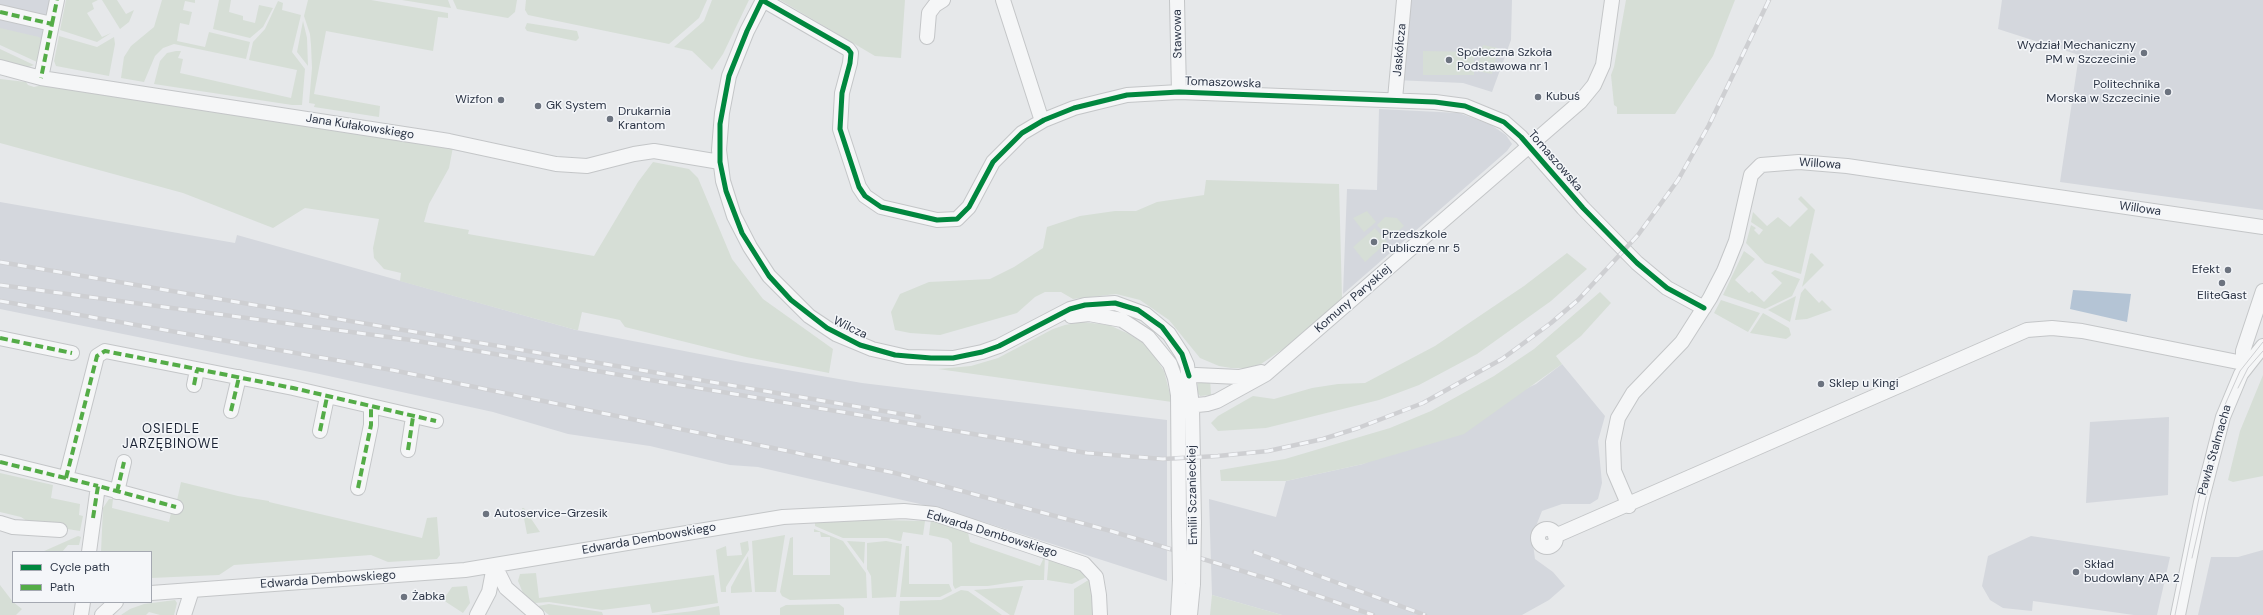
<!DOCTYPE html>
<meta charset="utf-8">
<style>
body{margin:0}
#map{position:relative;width:2263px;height:615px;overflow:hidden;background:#e6e8ea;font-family:"DM Sans",sans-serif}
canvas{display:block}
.legend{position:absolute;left:12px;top:551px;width:140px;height:52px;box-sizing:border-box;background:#f4f6f9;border:1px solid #a4a8b1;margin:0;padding:5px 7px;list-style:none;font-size:12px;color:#2b3445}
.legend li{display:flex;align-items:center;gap:8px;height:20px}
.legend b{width:20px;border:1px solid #a4a8b1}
</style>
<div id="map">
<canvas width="2263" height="615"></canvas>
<ul class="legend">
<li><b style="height:5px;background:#00873e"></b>Cycle path</li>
<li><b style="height:5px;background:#54ac47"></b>Path</li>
</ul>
</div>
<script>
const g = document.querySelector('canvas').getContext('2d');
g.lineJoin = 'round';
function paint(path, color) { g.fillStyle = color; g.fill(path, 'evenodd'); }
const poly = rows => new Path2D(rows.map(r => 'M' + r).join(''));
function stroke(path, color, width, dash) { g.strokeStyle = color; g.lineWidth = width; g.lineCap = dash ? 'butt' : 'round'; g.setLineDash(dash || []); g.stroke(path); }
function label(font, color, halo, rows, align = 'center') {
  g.font = font + ' "DM Sans",sans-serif'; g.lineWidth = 3; g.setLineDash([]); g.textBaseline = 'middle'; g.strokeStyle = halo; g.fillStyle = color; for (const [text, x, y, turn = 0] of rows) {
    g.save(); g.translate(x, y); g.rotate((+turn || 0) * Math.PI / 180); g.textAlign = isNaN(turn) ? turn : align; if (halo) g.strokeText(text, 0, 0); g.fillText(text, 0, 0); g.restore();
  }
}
paint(poly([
 [0,0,55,0,43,40,0,32],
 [1398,0,1512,0,1511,40,1492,92,1463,83,1395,80],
 [2002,0,2263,0,2263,210,2060,182,2079,55,1998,29],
 [1379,109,1459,113,1491,125,1506,135,1512,144,1507,151,1343,294,1347,189,1377,190],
 [0,202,235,243,237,235,576,330,741,362,862,383,1167,420,1167,581,987,523,920,504,758,467,730,465,650,446,568,434,493,412,315,373,0,309],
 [1562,364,1605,416,1598,441,1602,483,1598,499,1590,504,1562,504,1542,511,1532,536,1535,559,1553,572,1565,586,1549,600,1522,615,1282,615,1212,595,1209,499,1276,517,1286,481,1363,464,1536,384],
 [2169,417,2168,495,2086,503,2090,422],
 [2031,536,2170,557,2157,615,2134,615,2033,601,2032,611,2003,608,1990,600,1982,586,1988,556],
 [2263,550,2263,615,2198,615,2211,557,2238,557]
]), '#d4d7dd');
paint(poly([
 [66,0,98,0,92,3,94,9,87,13,102,37,111,33,97,42,60,30],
 [102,0,117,0,126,14,134,10,129,22,120,29],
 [162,0,195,0,195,3,185,1,183,10,192,12,189,25,180,23,177,41,205,47,209,32,250,42,246,59,174,44,163,48,155,56,144,82,121,78,124,57,131,46,154,27],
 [219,0,231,0,229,12,243,16,243,20,255,23,259,5,273,8,263,27,250,38,213,29],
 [308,0,371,0,448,13,448,18,438,17,433,51,326,31,314,94,380,106,379,117,314,107,315,104,309,103,312,68,311,45,310,34,304,16],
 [402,0,448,0,451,8],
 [453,0,517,0,515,12,508,18,457,9],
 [526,0,707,0,699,18,669,44,528,15,525,10],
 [712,0,749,0,723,54,712,70,692,51,674,47,704,21],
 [780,0,905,0,901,58,875,56],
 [1626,0,1735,0,1713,56,1675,114,1617,114,1617,107,1614,105,1611,75,1614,67],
 [278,1,283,3,282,10,301,15,292,52,305,69,302,105,292,105,154,84,160,61,167,53,176,51,181,51,178,58,183,59,180,73,291,98,297,70,249,60,253,42,265,29],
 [303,21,307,38,308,66,297,52],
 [527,23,577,31,579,38,576,41,527,31,525,28],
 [0,28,39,37,43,40,37,62,0,45],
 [59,36,97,47,114,37,115,44,109,76,56,66,54,61],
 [1483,45,1498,48,1492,74,1477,71],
 [0,49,34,65,26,68,0,60],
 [1423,51,1474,52,1474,75,1423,75],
 [0,79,26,82,28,85,34,87,42,85,453,147,449,168,429,204,424,222,469,230,468,234,594,256,638,182,653,162,689,169,698,178,732,259,763,299,833,349,829,373,746,357,625,327,620,320,582,312,578,330,576,330,400,281,401,273,384,269,374,258,373,248,379,219,305,208,273,228,183,193,0,143],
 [1206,180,1339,184,1342,298,1308,332,1261,364,1246,368,1231,368,1219,366,1200,358,1169,320,1140,300,1116,294,1073,299,1061,292,1045,292,1035,297,1017,313,940,335,910,333,895,330,891,312,900,294,929,282,990,279,1014,267,1043,248,1047,227,1080,216,1115,211,1136,211,1157,202,1204,195],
 [1801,196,1815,210,1801,274,1765,263,1746,243,1751,225,1756,228,1754,230,1759,235,1763,230,1751,222,1753,212,1767,226,1778,217,1790,227,1808,209,1798,199],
 [1367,211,1376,222,1364,232,1353,218],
 [1385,217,1397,218,1404,226,1390,239,1377,225],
 [1375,228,1387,242,1365,262,1353,247],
 [1744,251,1755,259,1735,280,1749,293,1752,291,1764,302,1782,283,1771,273,1775,270,1800,279,1792,296,1765,309,1723,295],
 [1567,253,1587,269,1551,301,1477,354,1419,385,1379,400,1266,428,1218,431,1211,423,1218,416,1253,396,1274,399,1312,388,1338,384,1365,383,1435,346,1524,286],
 [1812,253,1824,265,1802,287,1810,254],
 [1805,288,1819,303,1822,300,1832,310,1807,319,1795,320,1801,293],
 [1600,292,1611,303,1581,336,1556,356,1562,364,1464,434,1363,464,1286,481,1221,481,1220,470,1285,459,1390,428,1431,411,1494,376,1534,349],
 [1796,296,1790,322,1768,310],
 [1721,300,1760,313,1748,332,1714,313],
 [1763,313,1789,328,1791,335,1789,337,1786,339,1750,333],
 [1082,322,1109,325,1129,334,1143,343,1151,351,1164,371,1172,402,938,369,971,366,998,358,1053,329,1065,325],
 [2263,375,2263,476,2233,482,2228,480,2240,431],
 [1210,379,1211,395,1200,396,1197,392,1198,381],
 [0,473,53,485,51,498,80,504,79,515,83,516,80,531,30,523,21,517,0,512],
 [181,482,238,496,269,501,269,502,422,538,427,518,437,517,440,555,437,559,388,562,371,555,234,565,219,575,151,578,151,552,101,552,103,508,109,499,113,499,112,508,169,522,171,513,174,514],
 [522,508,524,508,540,532,527,534],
 [931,519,967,528,970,542,1040,566,1045,555,1044,580,1027,580,988,586,961,586,955,589,953,585,952,543,948,539,929,535],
 [815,520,835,519,925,521,923,535,903,532,901,541,899,541,887,538,843,538,815,526],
 [814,529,843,541,866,573,867,598,790,600,782,596,780,592,790,538,793,537,793,575,830,575,830,537,821,537,820,532,814,532],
 [785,535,776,592,755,592,752,541],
 [78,536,81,537,79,545,68,545,62,552,42,552],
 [748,541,749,550,726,587,726,592,721,592,716,550,726,546,727,556,742,555,740,543],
 [847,541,865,542,864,564],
 [886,541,902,544,896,597,872,598,871,576,867,569,867,543],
 [906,546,909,546,909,584,949,584,952,591,940,597,900,597],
 [748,556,752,592,731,593,731,587],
 [1049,556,1080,567,1088,576,1072,584,1047,580],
 [536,573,539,598,714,575,718,603,652,613,650,604,602,610,549,602,535,603,523,593,518,581,520,574],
 [1090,579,1096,615,1074,615,1074,589],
 [0,585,13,602,22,609,16,615,0,615],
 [467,586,470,603,463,613,443,600,452,587],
 [1023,586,1014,615,1010,615,974,590],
 [961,590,968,591,1002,615,899,615,900,601,941,600],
 [1212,595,1282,615,1210,615],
 [175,600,177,603,174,615,160,615,149,612,146,615,121,615,130,609,144,604],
 [549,604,602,612,603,615,549,615,538,606],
 [839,604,844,608,844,615,780,615,780,608,786,605],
 [719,606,720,615,658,615,694,611]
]), '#d6ded6');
paint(poly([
 [2073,290,2131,294,2127,322,2070,309]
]), '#b4c4d5');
const minor = poly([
 [1003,0,1042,121],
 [1177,0,1179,92],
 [0,12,52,24,41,78],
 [52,24,57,0],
 [927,37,929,13,935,5,943,0],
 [0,67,41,78,449,141,556,164,587,166,634,154,654,151,720,162],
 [1395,99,1404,0],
 [1071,316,1089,314,1122,320,1148,337,1170,364,1175,378,1178,395,1179,519],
 [0,338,72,353],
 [2248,364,2243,357,2243,351,2263,291],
 [1182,380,1196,375,1239,377,1261,372],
 [194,385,197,370],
 [1178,398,1180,402,1187,406,1207,404,1217,401,1266,374,1580,102,1594,85,1603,65,1612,0],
 [231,411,239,377],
 [320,431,327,397],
 [408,450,413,417],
 [0,462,98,486],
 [66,478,97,356,105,351,293,388,436,421],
 [358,488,371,425,371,407],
 [117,492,124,462],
 [1629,506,1614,471,1613,442,1618,418,1633,393,1682,342,1710,298,1724,271,1736,241,1751,175,1761,165,1799,162,1847,166,2263,227],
 [0,523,13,527,60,530],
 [1194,523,1192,406,1187,365,1182,354,1169,334,1145,314,1115,303,1085,305,1070,309,999,346,982,352,953,358,907,357,872,349,836,334,809,316,769,276,750,247,734,216,723,181,719,150,722,113,729,76,747,31,763,0,848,49,851,53,850,63,842,93,840,129,859,187,865,196,881,207,937,220,957,219,969,207,993,162,1022,133,1044,120,1074,108,1127,95,1179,92,1435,102,1465,106,1504,122,1521,137,1583,208,1637,263,1667,288,1704,308],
 '1538 538a9 9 0 1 1 18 0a9 9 0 1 1-18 0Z',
 [1555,536,2027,330,2052,328,2082,331,2248,364],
 [89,552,98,486,176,507],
 [495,566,506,588,537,615],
 [151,593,465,570,783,517,904,511,935,514,1084,564,1096,577,1099,595,1100,615],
 [81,615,83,602],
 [102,615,116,602],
 [184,615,192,590],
 [477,615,489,592,494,566],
 [1178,615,1180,580],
 [1190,615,1193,584],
 [2178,615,2201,502,2223,417,2241,374,2263,346]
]);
stroke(minor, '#c4c6c8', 16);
stroke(minor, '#f5f6f7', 14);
stroke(poly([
 [2238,388,2248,368,2263,351],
 [2192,558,2214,463],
 [2175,615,2200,493,2224,407,2240,371,2263,342]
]), '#cecfd2', 1);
const rail = poly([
 [0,262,919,417],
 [0,285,411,340,1087,453,1163,459,1218,456,1268,451,1323,439,1358,428,1423,403,1502,359,1551,323,1578,300,1638,235,1678,180,1709,125,1769,0],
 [0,301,392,370,895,473,1111,531,1275,581,1373,615],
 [1254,552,1425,615]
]);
stroke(rail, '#cecfd2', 4.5);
stroke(rail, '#f4f6f9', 3, [9]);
const minorBridge = poly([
 [1179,519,1180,580],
 [1193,584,1194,523]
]);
stroke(minorBridge, '#c4c6c8', 16, []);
stroke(minorBridge, '#f5f6f7', 14);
stroke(poly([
 [0,12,52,24,41,78],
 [52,24,57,0],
 [0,338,72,353],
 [194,385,197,370],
 [231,411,239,377],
 [320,431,327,397],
 [408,450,413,417],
 [0,462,98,486],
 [66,478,97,356,105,351,293,388,436,421],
 [358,488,371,425,371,407],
 [117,492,124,462],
 [93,518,98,486,176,507]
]), '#54ac47', 4, [8, 4]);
stroke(poly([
 [1189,376,1182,354,1162,327,1138,310,1115,303,1085,305,1070,309,999,346,982,352,953,358,931,358,895,355,860,345,827,328,791,300,769,276,742,233,726,191,720,162,720,124,729,76,747,31,762,0,848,49,851,53,850,63,842,93,840,129,859,187,865,196,881,207,937,220,957,219,969,207,993,162,1022,133,1044,120,1074,108,1127,95,1179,92,1435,102,1465,106,1504,122,1521,137,1583,208,1637,263,1667,288,1704,308]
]), '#00873e', 5);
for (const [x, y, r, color] of [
 [2144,53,4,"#6c737f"],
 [1449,60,4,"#6c737f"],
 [2168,92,4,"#6c737f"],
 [1538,97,4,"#6c737f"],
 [501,100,4,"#6c737f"],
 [538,106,4,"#6c737f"],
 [610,119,4,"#6c737f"],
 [1374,242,4,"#6c737f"],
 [2228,270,4,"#6c737f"],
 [2222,283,4,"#6c737f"],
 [1821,384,4,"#6c737f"],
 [486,514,4,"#6c737f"],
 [2076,572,4,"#6c737f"],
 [404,597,4,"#6c737f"]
]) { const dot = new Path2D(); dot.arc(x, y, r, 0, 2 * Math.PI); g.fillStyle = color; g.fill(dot); stroke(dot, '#f4f6f9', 1.5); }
label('12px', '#2b3445', '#f4f6f9', [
 ["Stawowa",1178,34,-91],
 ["Jaskółcza",1400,50,-85],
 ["Tomaszowska",1223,83,2],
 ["Jana Kułakowskiego",360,127,9],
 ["Tomaszowska",1555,161,49],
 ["Willowa",1820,164,4],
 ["Willowa",2140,209,8],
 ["Komuny Paryskiej",1353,299,-41],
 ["Wilcza",850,328,26],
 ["Pawła Stalmacha",2215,450,-74],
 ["Emilii Sczanieckiej",1193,495,-91],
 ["Edwarda Dembowskiego",992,534,17],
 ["Edwarda Dembowskiego",649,539,-10],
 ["Edwarda Dembowskiego",328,580,-4]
]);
label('12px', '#2b3445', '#f4f6f9', [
 ["Wydział Mechaniczny",2136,46,"right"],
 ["PM w Szczecinie",2136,60,"right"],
 ["Społeczna Szkoła",1457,53],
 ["Podstawowa nr 1",1457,67],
 ["Politechnika",2160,85,"right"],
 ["Morska w Szczecinie",2160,99,"right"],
 ["Kubuś",1546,97],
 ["Wizfon",493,100,"right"],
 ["GK System",546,106],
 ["Drukarnia",618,112],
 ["Krantom",618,126],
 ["Przedszkole",1382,235],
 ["Publiczne nr 5",1382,249],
 ["Efekt",2220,270,"right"],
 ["EliteGast",2222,296,"center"],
 ["Sklep u Kingi",1829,384],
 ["Autoservice-Grzesik",494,514],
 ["Skład",2084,565],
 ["budowlany APA 2",2084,579],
 ["Żabka",412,597]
], 'left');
g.letterSpacing = '1px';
label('13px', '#1d2536', '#f4f6f9', [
 ["OSIEDLE",171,430],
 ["JARZĘBINOWE",171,445]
]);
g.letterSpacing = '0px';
</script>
